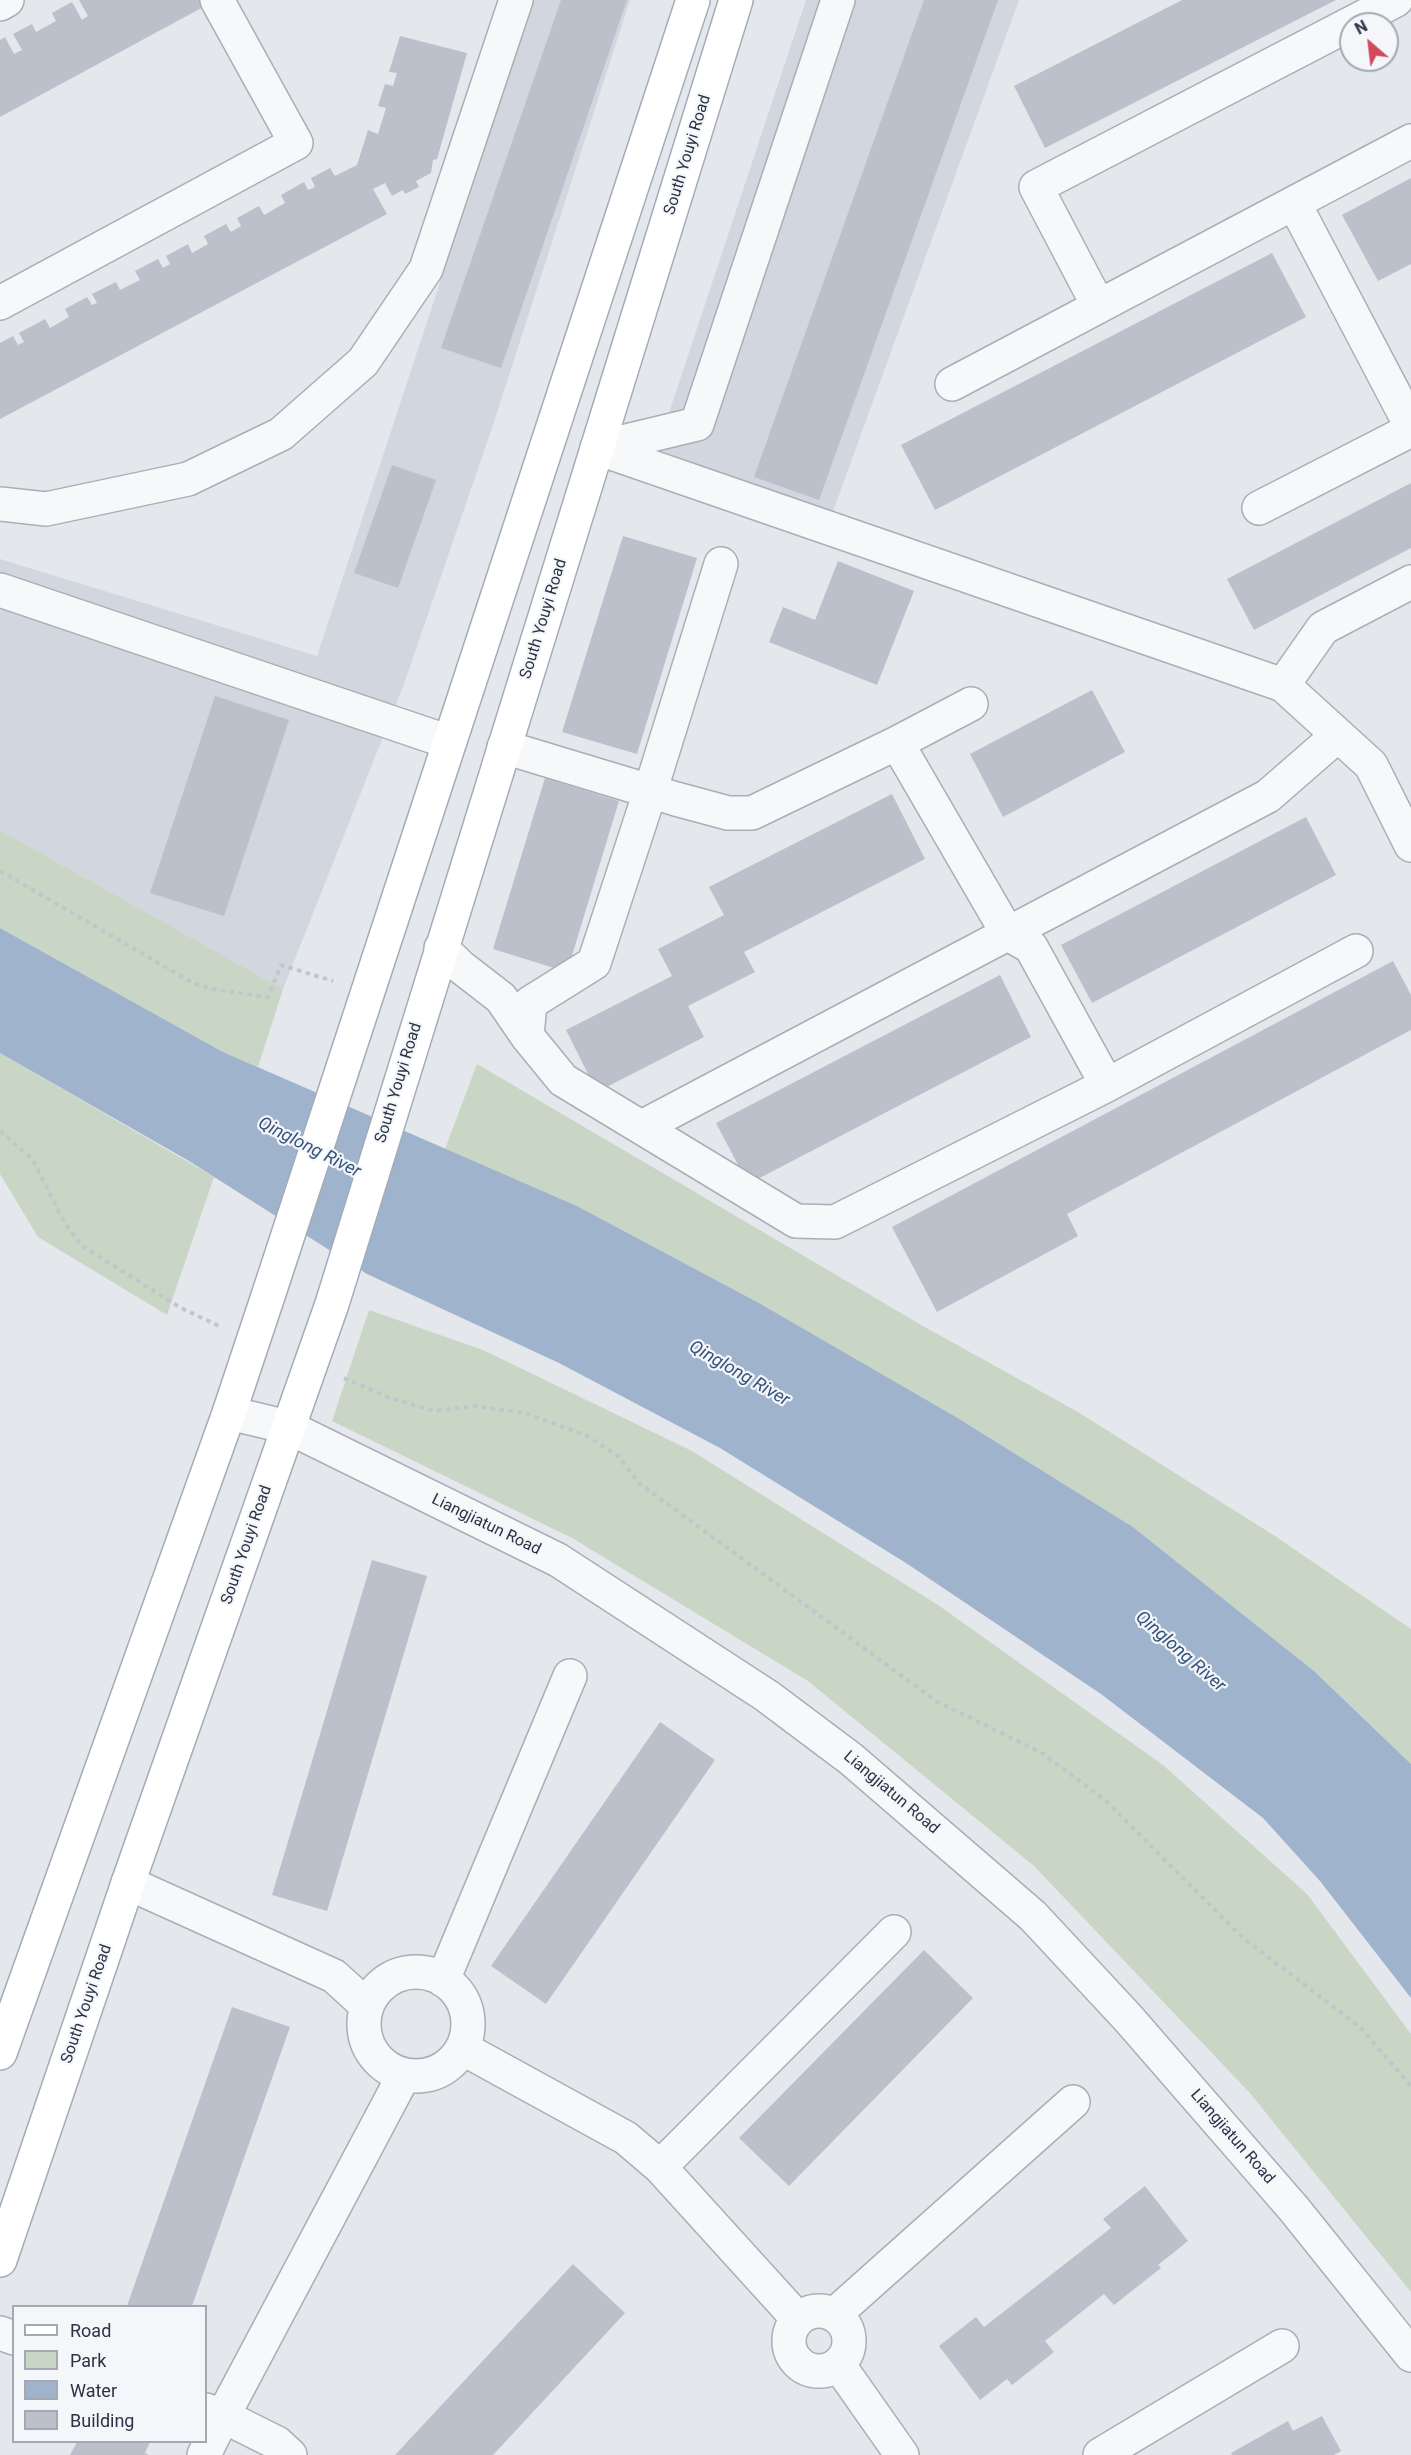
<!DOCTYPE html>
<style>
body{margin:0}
#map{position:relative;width:1411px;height:2455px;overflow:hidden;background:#e4e7ec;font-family:Roboto,sans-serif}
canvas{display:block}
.legend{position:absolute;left:12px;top:2305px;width:195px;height:138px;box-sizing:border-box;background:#f4f6f9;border:2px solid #a4a8b1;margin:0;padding:8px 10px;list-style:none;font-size:18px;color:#2b3445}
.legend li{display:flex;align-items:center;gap:12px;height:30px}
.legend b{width:30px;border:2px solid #a4a8b1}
.north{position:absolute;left:1339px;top:12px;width:60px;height:60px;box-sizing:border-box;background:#f4f6f9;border:2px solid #a4a8b1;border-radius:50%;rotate:332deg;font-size:16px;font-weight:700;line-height:24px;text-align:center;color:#2b3445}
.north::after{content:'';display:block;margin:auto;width:21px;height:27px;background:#d1495b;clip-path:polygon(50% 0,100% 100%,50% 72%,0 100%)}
</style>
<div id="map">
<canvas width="1411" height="2455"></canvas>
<ul class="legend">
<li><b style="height:8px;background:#fff"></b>Road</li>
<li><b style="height:16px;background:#c9d6c5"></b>Park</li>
<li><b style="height:16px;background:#9fb4cc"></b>Water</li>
<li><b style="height:16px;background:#bbc0ca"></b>Building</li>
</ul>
<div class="north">N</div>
</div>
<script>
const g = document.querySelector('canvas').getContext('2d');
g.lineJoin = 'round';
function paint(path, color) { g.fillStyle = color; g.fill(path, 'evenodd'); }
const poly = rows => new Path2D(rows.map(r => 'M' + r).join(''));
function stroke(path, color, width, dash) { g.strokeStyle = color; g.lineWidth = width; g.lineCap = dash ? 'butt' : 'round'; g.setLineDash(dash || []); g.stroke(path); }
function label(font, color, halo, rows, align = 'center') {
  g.font = font + ' Roboto,sans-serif'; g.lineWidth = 4.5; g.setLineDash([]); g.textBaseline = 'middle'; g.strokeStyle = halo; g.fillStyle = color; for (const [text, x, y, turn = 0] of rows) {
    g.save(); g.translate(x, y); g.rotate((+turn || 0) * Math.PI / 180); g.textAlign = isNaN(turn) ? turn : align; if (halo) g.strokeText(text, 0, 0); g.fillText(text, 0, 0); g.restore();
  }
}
paint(poly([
 [533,0,630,0,493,425,404,684,283,989,0,830,0,559,317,656],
 [806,0,1019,0,832,514,657,449]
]), '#d2d6de');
paint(poly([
 [0,830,283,989,258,1067,223,1052,0,928],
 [0,1053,214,1177,167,1315,38,1237,0,1174],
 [477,1064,923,1326,1078,1412,1275,1536,1411,1629,1411,1764,1314,1671,1133,1527,956,1417,759,1303,577,1206,445,1149],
 [369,1310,483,1350,692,1451,938,1605,1163,1765,1307,1894,1411,2034,1411,2292,1249,2092,1034,1866,808,1681,572,1538,332,1421]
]), '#c9d6c5');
paint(poly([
 [0,928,223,1052,577,1206,759,1303,956,1417,1133,1527,1314,1671,1411,1764,1411,1998,1320,1881,1263,1818,1101,1694,906,1563,720,1448,559,1363,367,1274,189,1161,0,1053]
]), '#9fb4cc');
paint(poly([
 [79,0,204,0,207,5,0,117,0,40,5,37,14,54,22,50,13,34,32,24,36,32,56,21,52,13,72,2,82,20,88,16],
 [561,0,627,0,501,368,441,348],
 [924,0,998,0,819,500,754,477],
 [1182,0,1336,0,1045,148,1014,86],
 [400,36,467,53,437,159,433,160,431,173,416,181,419,187,405,194,403,190,392,196,385,183,373,189,387,214,0,419,0,343,13,336,18,345,24,342,19,333,45,319,50,328,69,317,65,309,87,297,92,305,97,303,92,294,116,282,120,290,140,280,135,271,158,259,163,268,170,264,166,256,188,244,192,253,208,244,204,236,226,224,231,232,241,226,237,218,259,206,264,215,285,203,281,195,304,182,308,190,315,187,311,178,330,168,335,176,357,165,368,130,378,134,386,108,378,106,385,84,393,86,397,73,389,72],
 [1411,178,1411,264,1378,281,1342,215],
 [1272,253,1306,317,935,510,901,445],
 [392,465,436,480,398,588,354,573],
 [1411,483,1411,548,1254,630,1227,579],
 [623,536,697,558,637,754,562,732],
 [838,561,914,591,877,685,769,642,783,607,815,620],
 [1092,690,1125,752,1003,817,970,754],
 [215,696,289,720,224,916,150,893],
 [545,778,619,801,567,972,493,949],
 [892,794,925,859,744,952,755,972,688,1006,704,1037,597,1092,566,1030,672,976,658,949,724,915,709,887],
 [1306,817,1336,875,1092,1003,1061,945],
 [1393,961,1411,995,1411,1030,1067,1214,1078,1236,937,1312,892,1227],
 [1000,975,1031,1037,748,1184,716,1123],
 [372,1560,427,1576,327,1911,272,1895],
 [660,1722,715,1760,546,2004,491,1966],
 [924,1950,973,1998,789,2186,739,2138],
 [232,2007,290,2027,192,2306,127,2306],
 [1145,2186,1188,2241,1158,2265,1161,2268,1114,2305,1104,2294,1045,2341,1054,2352,1012,2385,1007,2379,980,2400,939,2346,976,2317,984,2327,1111,2228,1103,2219],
 [573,2264,625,2313,493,2455,395,2455],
 [1322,2416,1341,2451,1334,2455,1232,2455,1231,2453,1288,2421,1293,2431],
 [77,2442,150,2442,145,2453,149,2455,70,2455]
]), '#bbc0ca');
const minor = poly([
 [0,4,7,0],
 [1294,203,1411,426],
 [0,303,296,143,217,0],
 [1098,305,1036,187,1396,0],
 [952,384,1411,141],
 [597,448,1283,685,1371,765,1411,845],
 [597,448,697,424,838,0],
 [0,504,46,509,188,479,281,434,363,362,426,269,516,0],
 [1259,508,1411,430],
 [0,590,449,742],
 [1283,685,1323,628,1411,582],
 [897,743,971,704],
 [504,747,676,799,728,813,752,813,897,743,1008,934,1031,947,1107,1085],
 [441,948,461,967,501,998,527,1036,563,1080,796,1221,835,1222,1107,1085,1356,951],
 [527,1036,530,1003,594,963,650,792,721,564],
 [642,1127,1268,796,1338,735],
 [229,1413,288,1427,558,1560,767,1696,851,1759,1033,1916,1128,2018,1294,2209,1411,2355],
 [128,1883,334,1976,367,2006],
 '364 2024a52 52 0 1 1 104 0a52 52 0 1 1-104 0Z',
 [443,1980,570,1676],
 [462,2048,626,2138,660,2167,798,2319],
 [660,2167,894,1932],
 '789 2341a30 30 0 1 1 60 0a30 30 0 1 1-60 0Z',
 [834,2315,1073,2102],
 [0,2333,14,2338],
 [838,2364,902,2455],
 [204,2455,223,2416,206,2410],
 [290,2455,277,2443,223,2416,404,2075],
 [1100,2455,1282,2346]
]);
const major = poly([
 [0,2053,229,1413,269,1293,693,0],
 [0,2260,128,1883,332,1304,736,0]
]);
stroke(minor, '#a9aeb7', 36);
stroke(major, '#a3abb8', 36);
stroke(poly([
 [0,871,193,983,211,989,268,997,281,965,333,981],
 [0,1131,33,1160,64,1222,82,1246,181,1308,219,1326],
 [344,1378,390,1398,434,1411,475,1406,525,1413,585,1435,618,1456,639,1483,936,1701,1042,1753,1105,1800,1243,1938,1361,2028,1411,2086]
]), '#c2c5cb', 4, [4.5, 4.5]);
stroke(minor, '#f7f8fa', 33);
stroke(major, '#fff', 33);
label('16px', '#2b3445', '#f4f6f9', [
 ["South Youyi Road",688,155,-73],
 ["South Youyi Road",544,619,-73],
 ["South Youyi Road",399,1083,-73],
 ["Liangjiatun Road",486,1525,26],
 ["South Youyi Road",247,1545,-71],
 ["Liangjiatun Road",891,1793,40],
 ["South Youyi Road",87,2004,-71],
 ["Liangjiatun Road",1232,2137,49]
]);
label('italic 18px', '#34527a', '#f4f6f9', [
 ["Qinglong River",309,1148,27],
 ["Qinglong River",739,1374,30],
 ["Qinglong River",1180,1652,41]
]);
</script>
